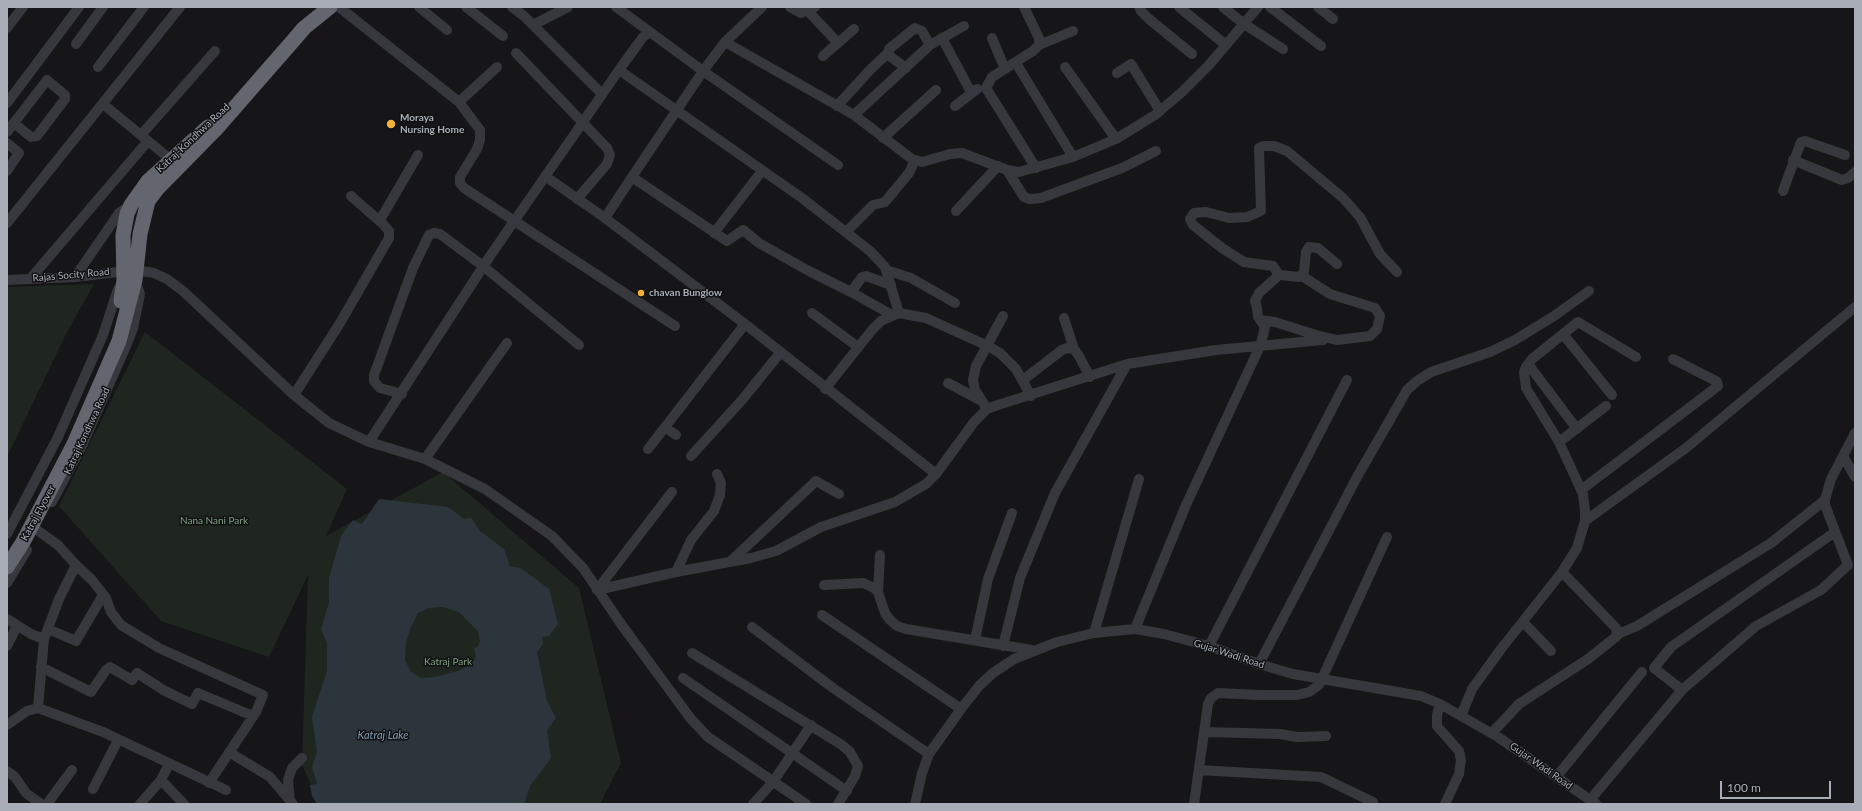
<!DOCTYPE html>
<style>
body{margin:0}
#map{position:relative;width:1862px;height:811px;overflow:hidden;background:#161618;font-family:Lato,sans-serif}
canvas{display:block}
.frame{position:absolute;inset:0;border:8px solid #a8adb8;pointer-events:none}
.scale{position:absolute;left:1720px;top:781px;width:111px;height:18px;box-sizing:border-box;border:2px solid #a8adb8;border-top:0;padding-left:5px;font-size:12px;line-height:14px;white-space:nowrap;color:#a8adb8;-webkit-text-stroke:3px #111113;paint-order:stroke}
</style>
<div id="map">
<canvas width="1862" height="811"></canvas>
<div class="frame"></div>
<div class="scale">100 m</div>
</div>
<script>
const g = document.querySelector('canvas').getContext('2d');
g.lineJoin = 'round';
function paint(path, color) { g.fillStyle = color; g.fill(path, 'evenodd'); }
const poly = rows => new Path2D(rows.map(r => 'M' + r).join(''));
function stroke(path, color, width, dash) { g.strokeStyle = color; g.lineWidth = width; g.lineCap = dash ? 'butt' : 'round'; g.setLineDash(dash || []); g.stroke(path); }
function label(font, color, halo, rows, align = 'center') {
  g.font = font + ' Lato,sans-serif'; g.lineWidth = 3; g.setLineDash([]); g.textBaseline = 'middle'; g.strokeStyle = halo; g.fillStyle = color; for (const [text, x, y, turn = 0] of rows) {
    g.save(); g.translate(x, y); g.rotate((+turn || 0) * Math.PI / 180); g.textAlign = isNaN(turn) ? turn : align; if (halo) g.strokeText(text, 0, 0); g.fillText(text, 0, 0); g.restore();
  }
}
paint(poly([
 [94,284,67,332,7,457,7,287],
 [145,332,347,489,326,536,443,472,579,588,621,763,600,804,320,804,302,765,308,575,269,657,161,621,59,506]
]), '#1e261f');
paint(poly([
 [379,499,448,507,464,519,471,518,480,531,504,549,510,566,521,568,549,589,558,624,549,636,542,637,543,644,537,652,547,701,556,718,547,730,551,758,530,786,524,804,317,804,312,796,310,785,317,784,312,767,317,752,312,717,327,671,327,643,321,629,329,603,329,578,341,536,353,520,362,524],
 [443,607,459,612,478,631,480,641,478,646,474,649,476,657,470,665,458,671,435,677,421,678,411,672,405,660,406,642,411,627,418,613,429,608]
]), '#2c353c');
stroke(poly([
 [339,7,459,102,497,67],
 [419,7,447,30],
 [466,7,503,36],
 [512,7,524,16,602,94],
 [616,7,650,32],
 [790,7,801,13,815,7],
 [1024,7,1039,38,1039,45,1033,51,992,77,986,88,1036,168],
 [1139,7,1141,11,1149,19,1192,54],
 [1179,7,1226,45],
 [1223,7,1244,24,1283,49],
 [1270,7,1321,46],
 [1318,7,1333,19],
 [808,11,837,42],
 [533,25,568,7],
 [7,28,23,7],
 [942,38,971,92],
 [992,38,1005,69],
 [725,42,762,7],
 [76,44,103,7],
 [1039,45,1073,31],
 [516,53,607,148,610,155,607,164,577,199],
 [823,56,854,29],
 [1016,63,1073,157],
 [98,67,144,7],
 [906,68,891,57,889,54,889,49,915,28,922,31,930,45],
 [619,70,802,198,870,251,885,267,899,313],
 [1117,73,1131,64,1160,111],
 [459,102,480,130,480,140,477,149,460,177,460,183,464,188,675,326],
 [7,103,79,7],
 [103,104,170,159],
 [837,106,870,70,889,52],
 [955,106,977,89],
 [854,115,930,45,964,26],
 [7,132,47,80,65,95,65,99,37,136,31,137,14,123],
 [141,135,215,51],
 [883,138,936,90],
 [1116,139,1155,115,1182,92,1209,65,1258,7],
 [7,143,19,153,7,171],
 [1793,160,1842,180,1848,178,1855,172],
 [1007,170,1024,197,1030,199,1041,198,1122,168,1156,151],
 [545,176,605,218,745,324,936,474,974,422,987,409,998,405,1127,364,1216,350,1323,340],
 [632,177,703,71,838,165],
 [1783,191,1801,142,1805,141,1845,155],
 [956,211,998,166],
 [605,218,632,177,727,241,743,230,759,243,807,270,851,292,862,277,866,276,891,285],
 [380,220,418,155],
 [7,223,180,7],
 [846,232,873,205,885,202,909,173,915,160],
 [714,233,762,171],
 [886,270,911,278,955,303],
 [1279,275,1273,266,1244,262,1222,248,1193,225,1190,219,1194,213,1206,212,1229,218,1247,217,1261,211,1259,148,1264,146,1274,146,1287,151,1343,198,1360,217,1380,254,1397,272],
 [75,277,119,213,131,205],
 [30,279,148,141],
 [7,280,75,277,135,270,154,273,167,279,183,291,294,395,329,423,369,442,425,459,485,489,552,536,583,568,621,624,691,719,708,737,806,804],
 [851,292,892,315],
 [812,313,858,347],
 [1064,318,1074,349],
 [1260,320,1275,322,1316,335,1337,340,1370,336,1377,329,1380,316,1375,308,1330,294,1302,276],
 [1563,334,1612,395],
 [1528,364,1577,429],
 [1023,380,1062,350,1067,348,1074,349,1079,356,1090,377],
 [948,383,980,400],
 [825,389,872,330,881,321,899,313,926,318,988,346,1000,353,1016,369,1031,396],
 [402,394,380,388,374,381,374,375,413,268,429,235,434,233,440,234,483,266,579,345],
 [294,395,340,323,389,238,389,231,383,224,351,196],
 [987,409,975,390,973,380,976,366,1003,316],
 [665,427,676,435],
 [369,442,490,256,619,70,643,37,650,32,703,71,725,42,854,115,912,159,922,162,950,154,962,153,1007,170,1019,172,1073,157,1116,139,1065,67],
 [1559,442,1526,388,1524,372,1526,367,1532,359,1578,322,1636,357],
 [648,449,745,324],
 [691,456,742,400,780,353],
 [1843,456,1855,477],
 [425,459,507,343],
 [1581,490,1718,386,1717,382,1714,380,1673,359],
 [52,502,81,448,127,344,133,328,140,294,135,280],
 [1585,521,1686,448,1855,307],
 [37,530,58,545,76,565,92,580,106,598,111,612,121,625,159,648,263,695,256,712,209,783],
 [7,534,58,437,103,335,118,289],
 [731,561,816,481,839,494],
 [676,572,751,558,776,551,821,527,895,502,926,484,936,474],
 [7,583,27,550],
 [824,585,863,583,874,588,878,592,885,613,890,620,897,626,906,629,1032,650],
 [597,590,676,572,691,540,714,511,720,495,721,483,717,474],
 [597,590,672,492],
 [878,592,880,555],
 [822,615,961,709],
 [7,619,31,634,44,639],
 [1523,622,1551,651],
 [752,627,833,688,929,754],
 [48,629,76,641,103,595],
 [1135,629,1186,505,1261,344,1265,327,1258,317,1257,308,1255,301,1259,293,1279,275,1300,277,1304,272,1306,252,1309,247,1318,248,1337,264],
 [1094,633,1139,479],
 [1618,634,1637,626,1771,543,1825,500],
 [975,640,988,579,1012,513],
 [7,646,17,626],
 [1003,646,1020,578,1055,493,1127,364],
 [1209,646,1347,380],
 [692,653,842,745,850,752,858,766,855,776,838,804],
 [1259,664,1357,477,1407,390,1417,381,1431,372,1490,352,1515,340,1554,316,1589,291],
 [41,667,91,692,106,670,110,667,132,680,137,673,165,691,192,704,198,693,253,716],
 [683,678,847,791],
 [1682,690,1654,668,1671,647,1835,532],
 [1440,704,1437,715,1437,726,1459,751,1461,760,1459,774,1445,804],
 [38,708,44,639,59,599,76,565],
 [1461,716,1472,689,1501,649,1562,572,1577,548,1585,521,1585,511,1583,494,1559,442,1606,406],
 [7,725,27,711,38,708,103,732,226,790],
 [1205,732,1280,734,1297,737,1326,736],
 [1492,733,1519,704,1588,659,1617,636,1616,628,1562,572],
 [229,752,270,777,293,804],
 [1199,770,1321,777,1373,802],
 [7,771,15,777,26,793,41,804],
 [1557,776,1642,672],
 [161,780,184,804],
 [93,789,118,740],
 [1590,800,1682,690,1756,626,1821,590,1848,565,1825,505,1825,500,1831,479,1855,433],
 [290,801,288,780,292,768,302,758],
 [47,804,72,770],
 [140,804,161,780,169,764],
 [753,804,773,782,811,725],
 [915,804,922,773,929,754,961,709,979,686,993,673,1014,659,1057,642,1094,633,1135,629,1164,634,1209,646,1259,664,1293,674,1421,696,1440,704,1498,737,1596,804],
 [1194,804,1208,704,1211,698,1218,693,1259,695,1297,695,1309,692,1319,685,1387,537]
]), '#37383d', 10);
stroke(poly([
 [121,301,124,280,123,235,127,214,131,205,148,181,208,127],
 [7,567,23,542,74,444,119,341,135,280,140,234,148,201,158,188,216,129,292,42,304,28,330,7]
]), '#63666e', 15);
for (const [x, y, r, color] of [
 [391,124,5,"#f2b134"],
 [641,293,4,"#f2b134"]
]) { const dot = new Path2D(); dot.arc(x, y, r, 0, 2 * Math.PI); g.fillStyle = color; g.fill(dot); stroke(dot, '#111113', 1.5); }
label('bold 10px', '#a8adb8', '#111113', [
 ["Moraya",400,118],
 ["Nursing Home",400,130],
 ["chavan Bunglow",649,293]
], 'left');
label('10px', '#a8adb8', '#111113', [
 ["Katraj-Kondhwa Road",193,138,-43],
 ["Rajas Socity Road",71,275,-5],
 ["Katraj Kondhwa Road",87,431,-65],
 ["Katraj Flyover",38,513,-62],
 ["Gujar Wadi Road",1229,654,18],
 ["Gujar Wadi Road",1541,766,35]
]);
label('10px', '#7fa381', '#111113', [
 ["Nana Nani Park",214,521],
 ["Katraj Park",448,662]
]);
label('italic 11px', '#7f9bb3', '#111113', [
 ["Katraj Lake",383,735]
]);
</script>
